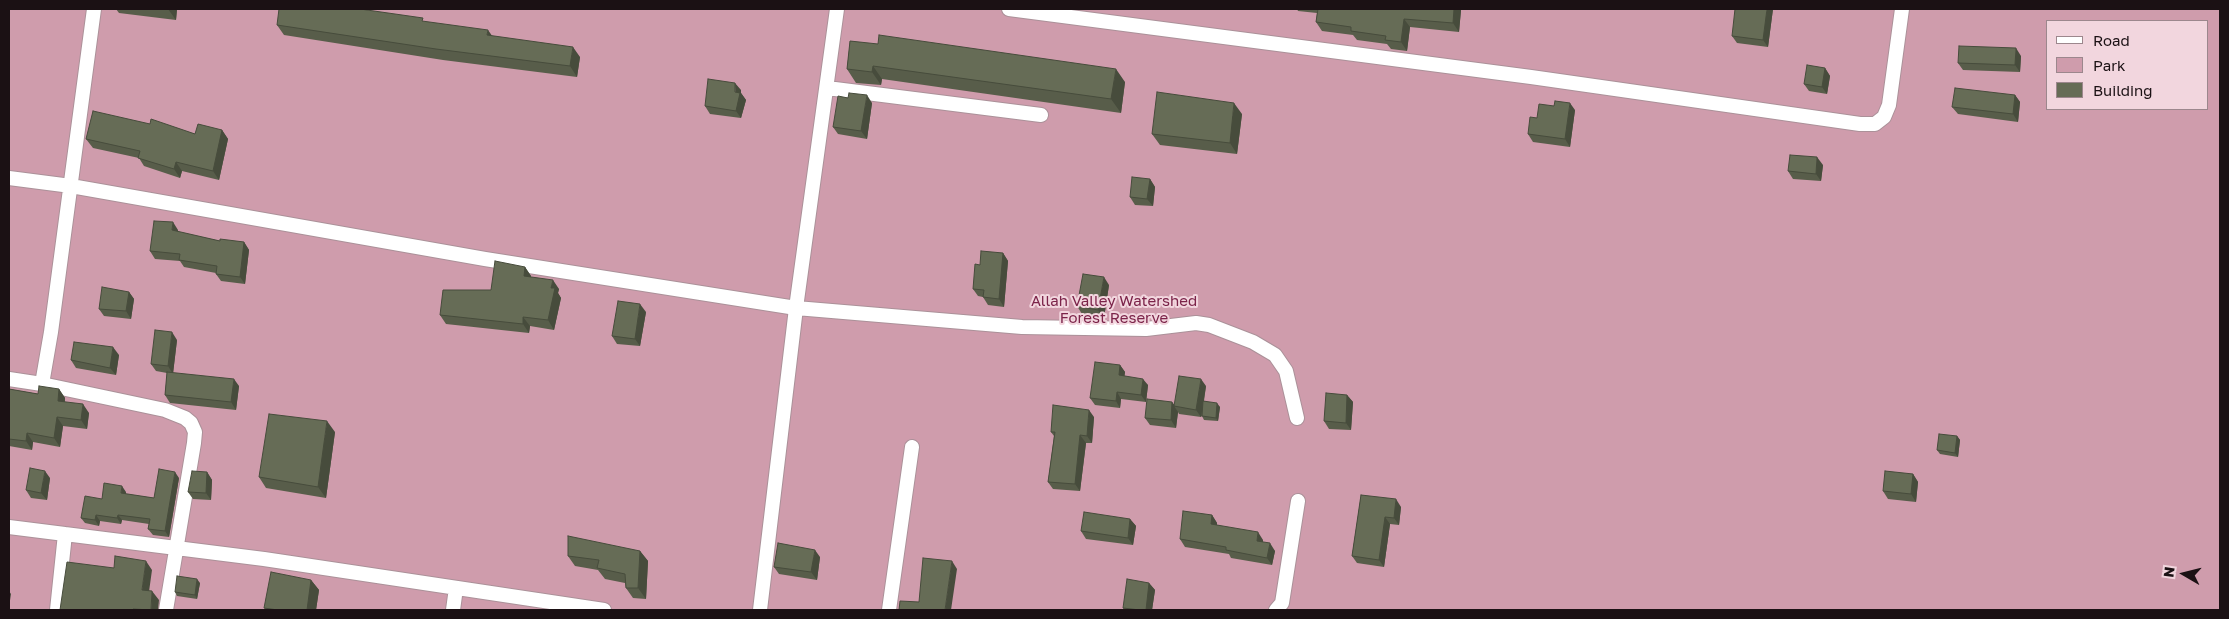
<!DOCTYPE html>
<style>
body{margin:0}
#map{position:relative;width:2229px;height:619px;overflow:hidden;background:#f2d6de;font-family:"Golos Text",sans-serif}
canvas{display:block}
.frame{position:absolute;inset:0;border:10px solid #1b1114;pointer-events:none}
.legend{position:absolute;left:2046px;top:20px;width:162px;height:90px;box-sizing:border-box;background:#f2d6de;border:1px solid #9c878d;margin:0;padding:6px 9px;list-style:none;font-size:15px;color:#1b1114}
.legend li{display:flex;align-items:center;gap:10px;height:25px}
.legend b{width:25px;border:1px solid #9c878d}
.north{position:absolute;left:2159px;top:549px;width:50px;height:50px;-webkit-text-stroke:4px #f2d6de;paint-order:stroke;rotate:278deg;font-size:14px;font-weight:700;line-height:20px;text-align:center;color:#1b1114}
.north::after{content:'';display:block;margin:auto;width:18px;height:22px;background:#1b1114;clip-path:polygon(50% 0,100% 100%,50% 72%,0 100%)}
</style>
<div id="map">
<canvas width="2229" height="619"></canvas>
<div class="frame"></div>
<ul class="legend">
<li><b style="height:6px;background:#fff"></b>Road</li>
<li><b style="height:14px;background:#cf9cac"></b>Park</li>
<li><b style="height:14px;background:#666c56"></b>Building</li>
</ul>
<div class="north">N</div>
</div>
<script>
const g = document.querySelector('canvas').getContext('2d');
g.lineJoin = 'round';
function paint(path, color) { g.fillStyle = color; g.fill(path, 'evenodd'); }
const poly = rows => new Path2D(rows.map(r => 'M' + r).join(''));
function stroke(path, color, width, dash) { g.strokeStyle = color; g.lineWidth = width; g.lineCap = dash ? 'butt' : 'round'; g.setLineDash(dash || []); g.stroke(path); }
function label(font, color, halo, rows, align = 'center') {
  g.font = font + ' "Golos Text",sans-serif'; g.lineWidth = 4; g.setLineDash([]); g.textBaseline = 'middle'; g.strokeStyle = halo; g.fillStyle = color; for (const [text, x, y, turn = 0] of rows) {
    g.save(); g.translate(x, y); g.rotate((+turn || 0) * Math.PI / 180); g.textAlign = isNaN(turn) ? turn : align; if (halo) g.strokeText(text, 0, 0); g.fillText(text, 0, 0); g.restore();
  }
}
paint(poly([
 [9,9,2220,9,2220,610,9,610],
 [2048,21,2208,21,2208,109,2048,109]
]), '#cf9cac');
const street = poly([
 [1009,9,1531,77,1860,124,1875,124,1884,117,1889,105,1902,9],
 [827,88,1041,115],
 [9,178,71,186,485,259,796,308,1022,327,1146,329,1196,323,1209,325,1253,342,1275,355,1286,371,1297,418],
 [9,379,42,384,51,332,94,9],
 [42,384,165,410,185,418,191,423,195,432,194,443,166,610],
 [9,527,264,559,604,610],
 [57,610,65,534],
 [453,610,456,588],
 [760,610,796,308,837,9],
 [889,610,912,447],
 [1276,610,1282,603,1298,501]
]);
stroke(street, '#ab9199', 16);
stroke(street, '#fff', 14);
paint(poly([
 [116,9,177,9,176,20,119,13],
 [1297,9,1460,9,1461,10,1459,32,1410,27,1407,51,1391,49,1387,44,1357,40,1353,35,1322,31,1316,22,1317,13,1298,11],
 [1773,9,1768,47,1737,43,1732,36],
 [425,22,493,36,580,57,577,77,443,60,284,35,277,25],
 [850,41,1125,82,1121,113,882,79,881,85,856,83,847,69],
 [2021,56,2020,72,1963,70,1958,63],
 [1825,68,1830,76,1827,94,1809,91,1804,84],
 [741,90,741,93,746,100,741,118,710,114,705,106],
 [2015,95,2020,102,2018,122,1958,114,1952,107],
 [872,103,867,139,838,134,833,127],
 [1575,110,1570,147,1533,142,1528,134,1537,118],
 [1242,114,1237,154,1160,145,1152,134],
 [150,124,195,134,222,130,228,139,219,180,182,171,180,178,144,166,139,158,93,148,86,139],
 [1823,165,1821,181,1793,179,1788,171],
 [1150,179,1155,187,1153,206,1135,205,1130,197],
 [178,230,178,232,220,241,244,242,249,250,245,284,221,281,216,274,216,273,184,267,180,261,155,259,150,251],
 [1003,253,1008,261,1004,307,988,305,983,297,978,296,973,289,980,265],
 [525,267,531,276,531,277,559,289,558,293,561,298,554,330,530,326,529,333,446,324,440,315,491,290],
 [1109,285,1104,318,1082,314,1077,306],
 [129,292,134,299,131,319,104,316,99,309],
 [646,312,640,346,617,344,612,336],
 [177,340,173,373,239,386,236,410,170,403,165,395,167,373,156,371,151,364],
 [119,355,116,375,76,368,71,360],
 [1120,365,1125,372,1124,376,1148,385,1146,402,1121,399,1120,408,1095,405,1090,398],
 [1206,386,1204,401,1220,407,1218,421,1204,420,1202,416,1201,417,1179,414,1178,412,1176,428,1150,425,1145,418,1172,402,1174,405],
 [9,389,38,394,59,389,65,398,65,402,89,413,87,429,63,426,60,447,33,442,32,450,9,446],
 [1347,395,1353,402,1351,430,1329,429,1324,421],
 [1094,417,1092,443,1086,443,1080,491,1053,489,1048,482,1054,436,1051,432],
 [335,432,326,498,266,488,259,477],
 [1957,436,1960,440,1958,457,1940,454,1937,450],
 [207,472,212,480,211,500,193,499,188,492],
 [1913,474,1918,482,1916,502,1888,499,1883,491],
 [50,478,47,500,31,498,26,490],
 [179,478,169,537,153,535,148,529,149,524,122,520,121,524,100,521,99,526,85,523,81,518,102,499,126,492,126,494,154,498],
 [1361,495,1401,507,1399,525,1390,524,1384,567,1357,563,1352,556],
 [1212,515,1217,523,1217,525,1263,540,1263,542,1275,551,1272,565,1231,558,1229,554,1185,547,1180,539],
 [1130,519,1136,526,1133,545,1086,539,1081,531],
 [640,551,648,561,646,599,633,598,626,588,625,583,605,579,598,570,575,566,568,556],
 [820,557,817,580,779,574,774,567],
 [311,580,319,590,316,610,266,610,264,608],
 [200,583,197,599,177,596,175,592],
 [1149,583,1155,590,1152,610,1124,610,1123,608]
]), '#585d4a');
paint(poly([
 [168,9,177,9,176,20],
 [1454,9,1460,9,1461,10,1459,32,1453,23],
 [1767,9,1773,9,1768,47,1763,40],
 [1404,19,1410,27,1407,51,1401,42],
 [488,30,495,40,487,35],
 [573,47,580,57,577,77,570,66],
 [2016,48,2021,56,2020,72,2015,65],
 [873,66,882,79,881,85,872,72],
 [1825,68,1830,76,1827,94,1822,87],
 [1116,69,1125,82,1121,113,1111,99],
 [735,83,741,90,741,93,746,100,741,118,736,111],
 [867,95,872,103,867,139,861,131],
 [2015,95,2020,102,2018,122,2013,114],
 [1234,103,1242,114,1237,154,1230,143],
 [1570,103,1575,110,1570,147,1565,139],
 [222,130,228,139,219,180,213,171],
 [1817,157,1823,165,1821,181,1816,174],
 [176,162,182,171,180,178,174,169],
 [1150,179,1155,187,1153,206,1147,199],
 [173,222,178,230,177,238,172,230],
 [244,242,249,250,245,284,240,277],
 [1003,253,1008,261,1004,307,999,299],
 [525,267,531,276,530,286,524,276],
 [1104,277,1109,285,1104,318,1098,310],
 [553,280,559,289,558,293,561,298,554,330,548,320,551,288],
 [129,292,134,299,131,319,126,311],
 [640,304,646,312,640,346,635,339],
 [523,317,530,326,529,333,523,324],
 [172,332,177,340,173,374,168,366],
 [113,347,119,355,116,375,110,368],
 [1120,365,1125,372,1124,382,1119,375],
 [234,379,239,386,236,410,231,402],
 [1143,379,1148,385,1146,402,1141,395],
 [1201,379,1206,386,1201,417,1196,410],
 [59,389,65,398,64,410,58,401],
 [1117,392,1121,399,1120,408,1116,401],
 [1347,395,1353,402,1351,430,1346,423],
 [1172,402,1176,407,1174,406,1178,412,1176,428,1171,420],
 [1217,403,1220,407,1218,421,1216,418],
 [83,404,89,413,87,429,81,420],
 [1089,410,1094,417,1092,443,1087,436],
 [57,417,63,426,60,447,54,438],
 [327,421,335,432,326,498,318,487],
 [27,433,33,442,32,450,26,441],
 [1080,435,1086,443,1080,491,1075,484],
 [1957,436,1960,440,1958,457,1955,453],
 [45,471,50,478,47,500,41,493],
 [175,472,179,478,169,537,165,531],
 [207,472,212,480,211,500,206,493],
 [1913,474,1918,482,1916,502,1911,494],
 [122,486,126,492,125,499,121,493],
 [1396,499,1401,507,1399,525,1394,518],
 [96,515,100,521,99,526,95,520],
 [118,515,122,520,121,524,117,518],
 [1212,515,1217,523,1216,532,1211,524],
 [1385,517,1390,524,1384,567,1379,560],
 [1130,519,1136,526,1133,545,1128,538],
 [1258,532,1263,540,1262,549,1257,541],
 [1270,543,1275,551,1272,565,1267,558],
 [815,550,820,557,817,580,811,572],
 [640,551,648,561,646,599,638,588],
 [146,561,152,570,148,599,142,590],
 [952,561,957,569,951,610,945,610],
 [197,579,200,583,197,599,195,595],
 [311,580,319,590,316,610,307,610],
 [1149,583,1155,590,1152,610,1146,610],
 [9,591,11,594,9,607],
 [152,591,159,600,158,610,151,610]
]), '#474c3c');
const building = poly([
 [279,9,360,9,423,18,422,21,488,30,487,35,573,47,570,66,436,49,277,25,279,9],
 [1318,9,1454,9,1453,23,1404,19,1401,42,1385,40,1386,36,1351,31,1351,27,1316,22,1318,9],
 [1735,9,1767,9,1763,40,1732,36,1735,9],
 [879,35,1116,69,1111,99,873,66,872,72,847,69,850,41,878,44,879,35],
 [1959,46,2016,48,2015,65,1958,63,1959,46],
 [1807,65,1825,68,1822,87,1804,84,1807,65],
 [708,79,735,83,735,92,740,93,736,111,705,106,708,79],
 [1955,88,2015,95,2013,114,1952,107,1955,88],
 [1157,92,1234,103,1230,143,1152,134,1157,92],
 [849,93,867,95,861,131,833,127,838,96,848,98,849,93],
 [1555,101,1570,103,1565,139,1528,134,1530,117,1537,118,1539,104,1554,106,1555,101],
 [93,111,150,124,151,119,195,134,198,124,222,130,213,171,176,162,174,169,138,158,140,151,86,139,93,111],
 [1790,155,1817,157,1816,174,1788,171,1790,155],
 [1132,177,1150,179,1147,199,1130,197,1132,177],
 [154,221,173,222,172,230,220,241,220,239,244,242,240,277,216,274,217,266,179,260,180,254,150,251,154,221],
 [981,251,1003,253,999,299,983,297,984,290,973,289,975,264,980,265,981,251],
 [495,261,525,267,524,276,553,280,551,288,555,288,548,320,523,317,523,324,440,315,443,290,491,290,495,261],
 [1083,274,1104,277,1098,310,1077,306,1083,274],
 [102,287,129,292,126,311,99,309,102,287],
 [618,301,640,304,635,339,612,336,618,301],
 [155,330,172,332,168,366,151,364,155,330],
 [74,342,113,347,110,368,71,360,74,342],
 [1095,362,1120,365,1119,375,1143,379,1141,395,1117,392,1116,401,1090,398,1095,362],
 [167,372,234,379,231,402,165,395,167,372],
 [1179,376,1201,379,1196,410,1174,406,1179,376],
 [39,386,59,389,58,401,83,404,81,420,57,417,54,438,27,433,26,441,9,439,9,389,38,394,39,386],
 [1326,393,1347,395,1346,423,1324,421,1326,393],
 [1147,399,1172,402,1171,420,1145,418,1147,399],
 [1203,401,1217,403,1216,418,1202,416,1203,401],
 [1053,405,1089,410,1087,436,1080,435,1075,484,1048,482,1055,432,1051,432,1053,405],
 [269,414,327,421,318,487,259,477,269,414],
 [1939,434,1957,436,1955,453,1937,450,1939,434],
 [30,468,45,471,41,493,26,490,30,468],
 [159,469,175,472,165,531,148,529,150,519,118,515,117,518,96,515,95,520,81,518,85,496,102,499,104,483,122,486,121,493,154,498,159,469],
 [192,471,207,472,206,493,188,492,192,471],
 [1885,471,1913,474,1911,494,1883,491,1885,471],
 [1361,495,1396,499,1394,518,1385,517,1379,560,1352,556,1361,495],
 [1183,511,1212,515,1211,524,1258,532,1257,541,1270,543,1267,558,1226,550,1226,547,1180,539,1183,511],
 [1084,512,1130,519,1128,538,1081,531,1084,512],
 [568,536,640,551,638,588,626,588,625,574,597,568,599,560,568,556,568,536],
 [778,543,815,550,811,572,774,567,778,543],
 [115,556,146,561,142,590,152,591,151,610,133,609,133,610,60,610,67,562,114,568,115,556],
 [923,558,952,561,945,610,899,610,900,601,919,602,923,558],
 [271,572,311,580,307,610,278,610,264,608,271,572],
 [177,576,197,579,195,595,175,592,177,576],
 [1127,579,1149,583,1146,610,1140,610,1123,608,1127,579]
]);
paint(building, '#666c56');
stroke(building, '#474c3c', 1);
label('15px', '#7b2349', '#f2d6de', [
 ["Allah Valley Watershed",1114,301],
 ["Forest Reserve",1114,318]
]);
</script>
